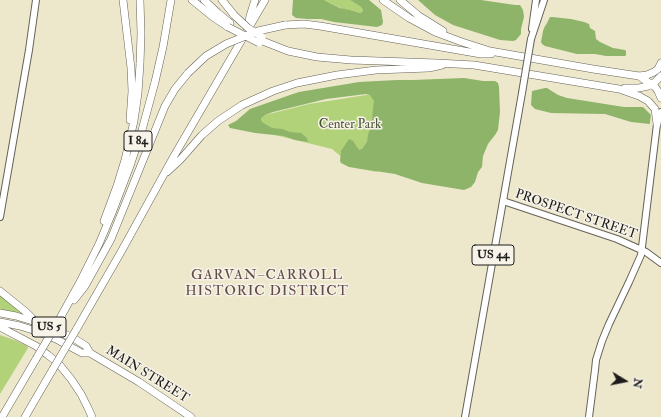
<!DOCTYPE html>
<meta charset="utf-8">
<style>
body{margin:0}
#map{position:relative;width:661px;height:417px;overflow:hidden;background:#ede7cb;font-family:"IM FELL Double Pica",serif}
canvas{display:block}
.north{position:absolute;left:605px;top:361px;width:40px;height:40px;-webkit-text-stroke:3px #f7f3e8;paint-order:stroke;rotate:100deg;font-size:11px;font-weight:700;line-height:16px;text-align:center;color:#1c1c1c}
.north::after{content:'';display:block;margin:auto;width:14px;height:18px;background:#1c1c1c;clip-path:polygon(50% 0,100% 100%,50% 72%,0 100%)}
</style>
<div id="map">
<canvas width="661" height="417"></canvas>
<div class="north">N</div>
</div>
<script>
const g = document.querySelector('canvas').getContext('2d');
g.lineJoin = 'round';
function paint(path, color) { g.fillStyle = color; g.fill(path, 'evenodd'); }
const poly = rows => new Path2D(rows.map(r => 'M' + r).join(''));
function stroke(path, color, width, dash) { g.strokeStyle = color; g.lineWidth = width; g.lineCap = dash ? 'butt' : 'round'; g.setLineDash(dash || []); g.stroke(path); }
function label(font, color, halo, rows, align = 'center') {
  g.font = font + ' "IM FELL Double Pica",serif'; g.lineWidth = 3; g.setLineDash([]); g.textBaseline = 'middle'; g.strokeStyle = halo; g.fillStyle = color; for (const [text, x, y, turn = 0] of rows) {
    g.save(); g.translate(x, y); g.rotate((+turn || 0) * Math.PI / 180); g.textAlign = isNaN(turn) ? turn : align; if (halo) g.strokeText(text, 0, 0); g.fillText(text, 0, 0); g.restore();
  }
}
paint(poly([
 [324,0,350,0,361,7,363,10,362,12,360,13,350,10,343,9],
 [379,93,377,172,355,168,332,149,243,127,265,115,309,104],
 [0,294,21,312,21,313,0,310],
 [0,335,17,341,27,346,28,348,0,394]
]), '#b2d279');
paint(poly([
 [293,0,324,0,340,8,350,10,360,13,362,12,363,10,361,7,350,0,369,0,381,10,383,22,382,25,377,27,334,22,321,19,307,19,296,18,292,15],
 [418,0,481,0,515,5,520,5,523,10,524,17,521,29,521,34,516,40,513,41,500,40,453,25,435,15],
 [550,17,552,17,571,19,584,22,589,24,590,28,595,31,596,39,600,42,613,48,625,50,626,51,626,55,625,56,606,56,595,54,577,54,545,46,542,44,541,42,543,31,545,26,546,25],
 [464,78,483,81,495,81,498,83,499,87,500,112,498,130,495,135,488,144,483,156,482,167,478,172,475,182,471,187,464,190,422,183,395,174,349,167,341,163,340,161,341,151,349,139,353,141,359,150,362,149,367,142,368,135,372,121,373,108,374,101,370,95,366,94,326,99,273,112,265,115,261,118,261,120,262,122,272,128,282,129,290,132,301,133,307,138,308,142,295,140,284,136,255,133,230,128,228,125,236,121,250,109,290,95,299,92,359,82,397,80,413,80],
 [545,88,547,88,558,95,567,98,624,107,643,107,651,115,650,122,650,124,631,122,605,114,551,113,535,109,531,105,532,91]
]), '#8db469');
const secondary = poly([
 [503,201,617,239,646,252,661,263],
 [0,217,29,50,36,0],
 [589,417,595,370,596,360,602,341,609,324,629,282,641,255,657,124,661,112]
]);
const primary = poly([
 [532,29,536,0],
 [531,39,544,0],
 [465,417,522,93]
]);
const highway = poly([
 [123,0,131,68,132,91,130,120],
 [192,0,213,17,228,27],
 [204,0,218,13,230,23],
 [222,0,234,15],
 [383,0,409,18,435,32,462,42,490,51,593,69,639,76,647,75,654,72,658,69,661,63],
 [400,0,419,16,443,31],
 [285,25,304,24,320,26,481,54,491,54],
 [248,26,250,16,255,0],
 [260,40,288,51,317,57,351,60,437,63,474,65,619,89,639,96,648,101,655,109,657,124],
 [639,76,655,87,658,91,661,98],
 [625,88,639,88,648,86,654,83,661,76],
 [167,172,180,160,202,135,218,121,242,105,273,91,297,83,337,75,376,70,429,68,442,65],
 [104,221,117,186,125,160,134,121,138,93,140,64,141,34,140,0],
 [0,291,26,312,36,322],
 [74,300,85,286,111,239,165,106,175,89,188,73],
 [0,313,16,316,36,322,52,328,75,339,86,346,90,353,139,382,191,417],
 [59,320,80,282,99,244,112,213,130,166,142,130,155,82,163,47,171,0],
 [0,322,20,326,36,331,56,339,82,353,90,353],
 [0,327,36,346,48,355,58,363,71,379,81,394,88,408,92,417],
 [76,330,121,252,174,156,265,0],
 [2,417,36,359],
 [25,417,53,369]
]);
stroke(secondary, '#656359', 8);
stroke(primary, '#656359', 8);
stroke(highway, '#656359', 8);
stroke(secondary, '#fff', 6);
stroke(primary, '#fff', 6);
stroke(highway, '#fff', 7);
const primaryBridge = poly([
 [522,93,531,39]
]);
const highwayBridge = poly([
 [234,15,248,28,262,37],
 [228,27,259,43],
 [188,73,206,56,226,44,258,31,285,25],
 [36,359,59,320],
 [53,369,76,330]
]);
stroke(primaryBridge, '#656359', 8, []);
stroke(highwayBridge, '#656359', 8, []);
stroke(primaryBridge, '#fff', 6);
stroke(highwayBridge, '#fff', 7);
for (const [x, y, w] of [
 [138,141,28],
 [493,255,42],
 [49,327,34]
]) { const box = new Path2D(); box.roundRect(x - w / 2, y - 10, w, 20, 3); g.fillStyle = '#f7f3e8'; g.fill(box); stroke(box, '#1c1c1c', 1); }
label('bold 12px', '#1c1c1c', null, [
 ["I 84",138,141],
 ["US 44",493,255],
 ["US 5",49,327]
]);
label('13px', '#495338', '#f7f3e8', [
 ["Center Park",350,125]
]);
label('13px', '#1c1c1c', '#f7f3e8', [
 ["PROSPECT STREET",576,215,19],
 ["MAIN STREET",147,375,32]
]);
g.letterSpacing = '1px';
label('14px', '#634b48', '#f7f3e8', [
 ["GARVAN–CARROLL",267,276],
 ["HISTORIC DISTRICT",267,292]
]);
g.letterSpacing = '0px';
</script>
